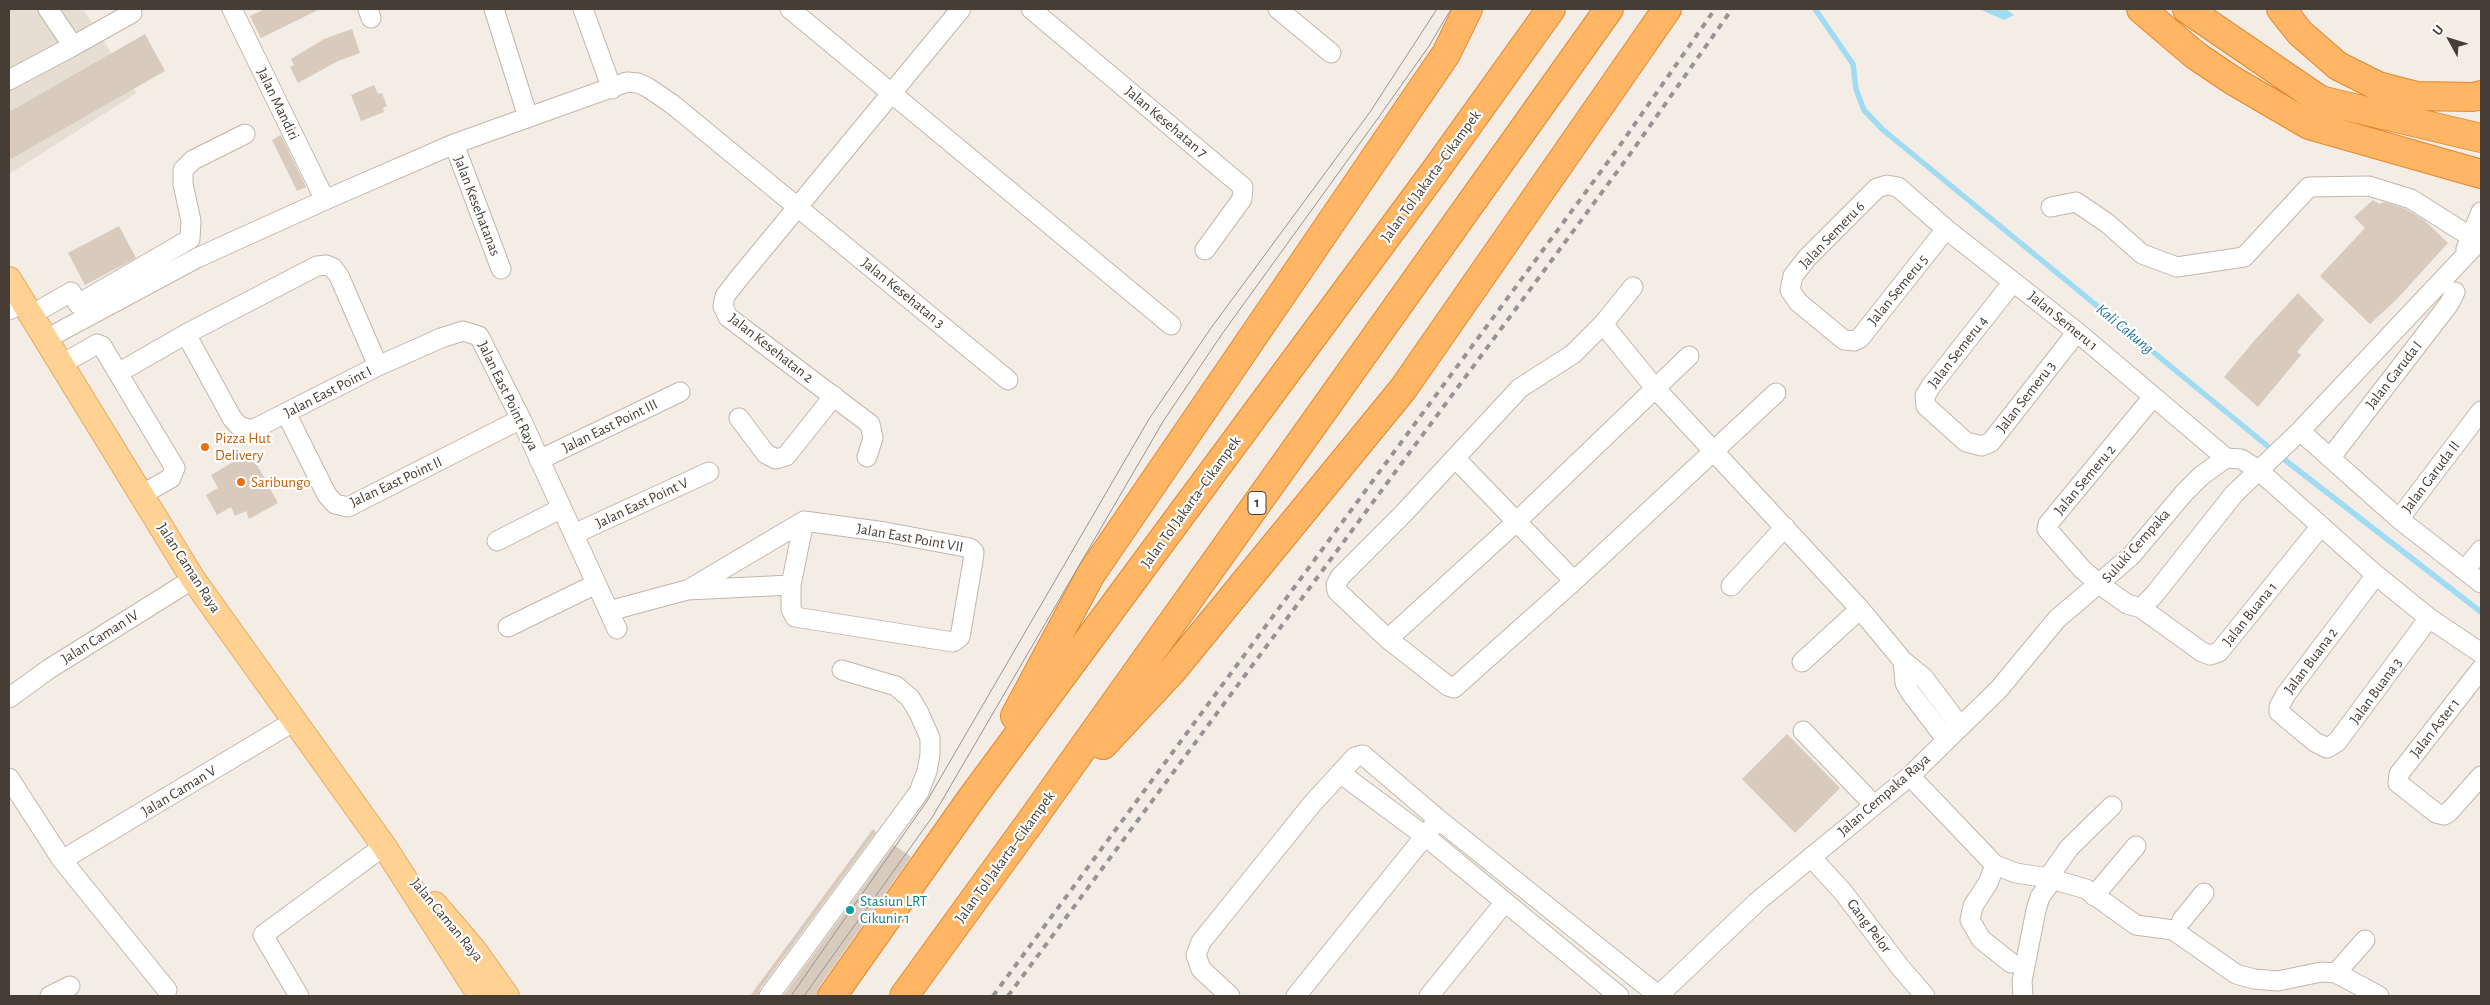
<!DOCTYPE html>
<meta charset="utf-8">
<style>
body{margin:0}
#map{position:relative;width:2490px;height:1005px;overflow:hidden;background:#f3ede5;font-family:"Alegreya Sans",sans-serif}
canvas{display:block}
.frame{position:absolute;inset:0;border:10px solid #463d35;pointer-events:none}
.north{position:absolute;left:2425px;top:15px;width:50px;height:50px;-webkit-text-stroke:4px #fff;paint-order:stroke;rotate:309deg;font-size:14px;font-weight:700;line-height:20px;text-align:center;color:#463d35}
.north::after{content:'';display:block;margin:auto;width:18px;height:22px;background:#463d35;clip-path:polygon(50% 0,100% 100%,50% 72%,0 100%)}
</style>
<div id="map">
<canvas width="2490" height="1005"></canvas>
<div class="frame"></div>
<div class="north">U</div>
</div>
<script>
const g = document.querySelector('canvas').getContext('2d');
g.lineJoin = 'round';
function paint(path, color) { g.fillStyle = color; g.fill(path, 'evenodd'); }
const poly = rows => new Path2D(rows.map(r => 'M' + r).join(''));
function stroke(path, color, width, dash) { g.strokeStyle = color; g.lineWidth = width; g.lineCap = dash ? 'butt' : 'round'; g.setLineDash(dash || []); g.stroke(path); }
function label(font, color, halo, rows, align = 'center') {
  g.font = font + ' "Alegreya Sans",sans-serif'; g.lineWidth = 4.5; g.setLineDash([]); g.textBaseline = 'middle'; g.strokeStyle = halo; g.fillStyle = color; for (const [text, x, y, turn = 0] of rows) {
    g.save(); g.translate(x, y); g.rotate((+turn || 0) * Math.PI / 180); g.textAlign = isNaN(turn) ? turn : align; if (halo) g.strokeText(text, 0, 0); g.fillText(text, 0, 0); g.restore();
  }
}
paint(poly([
 [9,9,83,9,137,93,9,174]
]), '#e7ded3');
paint(poly([
 [1979,9,2006,9,2014,15,2004,20]
]), '#9fdbf2');
stroke(poly([
 [1815,9,1853,64,1856,89,1864,110,1882,129,2276,453,2481,612]
]), '#9fdbf2', 5.5);
paint(poly([
 [265,9,320,9,261,38,250,16],
 [352,29,360,53,338,61,298,83,290,67,294,65,291,59,324,39],
 [145,34,165,71,9,160,9,112],
 [374,85,378,94,382,93,387,106,383,108,384,112,361,121,351,95],
 [281,135,306,187,297,191,272,140],
 [2373,200,2379,204,2384,202,2406,209,2424,220,2448,243,2396,300,2370,324,2320,276,2365,228,2354,217],
 [119,226,136,258,85,285,68,253],
 [2298,293,2324,320,2297,352,2301,355,2258,407,2224,377,2254,341],
 [250,452,278,503,249,519,246,511,235,516,231,507,217,515,206,495,218,488,211,475],
 [1787,734,1840,788,1795,833,1742,779],
 [873,829,876,832,760,989,758,996,750,996],
 [894,845,911,857,819,987,817,996,783,996]
]), '#d8cabd');
const minor = poly([
 [232,9,325,200],
 [368,9,371,18],
 [494,9,528,117],
 [583,9,612,89],
 [790,9,1171,325],
 [1031,9,1243,187,1242,199,1205,250],
 [1278,9,1331,53],
 [73,46,132,13],
 [9,80,73,46,48,9],
 [454,144,501,269],
 [2051,207,2076,202,2107,223,2142,254,2177,267,2244,257,2309,187,2369,186,2411,199,2479,242],
 [1946,229,1860,338,1854,341,1844,340,1798,302,1790,290,1793,276,1807,258,1877,188,1887,185,1898,187,1946,229,2077,332,2226,458],
 [2466,249,2481,212],
 [2013,282,1931,386,1925,396,1926,406,1966,442,1982,446,1991,442,2077,332],
 [1633,287,1603,324,1573,354,1520,388,1403,514,1340,577,1336,585,1337,591,1388,639,1448,686,1454,688,1574,581,1776,393],
 [9,310,23,302],
 [31,315,71,292,78,304,190,239,191,221,183,184,183,170,193,160,245,134],
 [1603,324,1655,388,1860,609,1903,661,1924,678,1960,726],
 [186,334,232,418,239,426,252,430,378,366,441,338,463,331,479,336,521,419,617,629],
 [46,339,197,258,325,200,454,144,627,82,638,83,647,87,672,104,1008,380],
 [62,364,97,344,102,346,118,373,175,468,171,478,141,495],
 [118,373,186,334,317,266,326,265,333,268,339,276,378,366],
 [2153,397,2048,524,2047,529,2082,569,2099,584,2127,604,2141,608,2154,595,2234,494,2300,431,2481,239],
 [286,413,327,495,335,504,348,507,521,419],
 [739,418,766,454,776,459,786,456,834,396],
 [2300,431,2399,519,2481,583],
 [867,457,873,438,870,424,728,317,723,306,725,296,739,278,961,9],
 [2331,457,2449,304,2455,292],
 [1455,458,1574,581],
 [539,460,680,392],
 [2399,519,2481,411],
 [804,521,885,532,970,548,974,552,973,561,960,637,953,642,795,617,791,609,791,585,804,521],
 [574,534,709,472],
 [497,541,560,509],
 [2465,570,2481,550],
 [2376,575,2286,694,2279,707,2279,712,2315,742,2327,748,2337,742,2429,618],
 [1731,586,1785,527],
 [691,588,804,521],
 [2141,608,2202,652,2210,655,2219,652,2321,526],
 [609,611,687,590,791,585],
 [508,627,596,584],
 [1388,639,1516,522,1689,356],
 [1903,661,1905,683,1910,692,1946,739],
 [1802,662,1860,609],
 [2481,669,2399,774,2398,783,2436,813,2444,815,2449,812,2481,776],
 [9,698,49,669,193,579],
 [1803,731,1874,805],
 [1340,773,1425,836,1619,996],
 [1910,776,1995,865,2016,873,2048,878,2086,889,2136,925,2173,930,2236,974,2254,979,2278,981,2321,972,2336,973,2379,996],
 [9,778,62,860,167,990],
 [1811,857,1843,892,1900,967,1925,996],
 [62,860,296,720],
 [1995,865,1988,883,1973,906,1970,920,1981,939,2011,963],
 [2048,878,2069,848,2112,806],
 [2094,896,2136,846],
 [2182,920,2204,893],
 [2336,973,2365,940],
 [50,996,70,986],
 [299,996,263,935,384,846],
 [769,996,906,810,919,792,927,771,930,755,930,738,919,713,910,698,896,686,842,670],
 [1230,996,1201,969,1196,955,1201,942,1312,804,1355,757,1363,755,1438,819,1659,996],
 [1296,996,1433,826],
 [1429,996,1505,902],
 [1658,996,1758,901,1910,776,1999,689,2057,619,2131,556,2184,493,2201,476,2226,458,2241,459,2257,469,2376,575,2429,618,2481,653],
 [2023,996,2022,981,2036,910,2040,897,2053,879]
]);
const major = poly([
 [9,279,193,579,384,846,480,996],
 [435,904,475,951,507,996]
]);
const highway = poly([
 [2141,9,2195,55,2232,80,2309,125,2481,174],
 [2187,9,2320,100,2481,138],
 [2281,9,2300,33,2338,66,2378,86,2417,96,2473,97,2481,95],
 [1015,716,1091,574,1446,54,1468,9],
 [1103,745,1173,670,1403,389,1667,9],
 [832,996,971,799,1435,171,1551,9],
 [904,996,1031,821,1609,9]
]);
stroke(minor, '#c2b6ab', 21);
stroke(major, '#e6ab60', 26);
stroke(highway, '#e18831', 30);
stroke(minor, '#fff', 19);
stroke(major, '#ffd192', 24);
stroke(highway, '#ffb664', 28);
stroke(poly([
 [791,996,927,801,1149,419,1211,328,1370,112,1437,9],
 [804,996,933,816,1164,420,1222,334,1381,114,1429,46,1451,9]
]), '#959595', 1);
stroke(poly([
 [993,996,1616,151,1715,9],
 [1008,996,1628,157,1732,9]
]), '#959595', 4, [6, 6]);
for (const [x, y, r, color] of [
 [205,447,5,"#e8710a"],
 [241,482,5,"#e8710a"],
 [850,910,5,"#0f9aa8"]
]) { const dot = new Path2D(); dot.arc(x, y, r, 0, 2 * Math.PI); g.fillStyle = color; g.fill(dot); stroke(dot, '#fff', 2); }
for (const [x, y, w] of [
 [1257,503,18]
]) { const box = new Path2D(); box.roundRect(x - w / 2, y - 11.5, w, 23, 4); g.fillStyle = '#fff'; g.fill(box); stroke(box, '#463d35', 1); }
label('bold 14px', '#463d35', null, [
 ["1",1257,503]
]);
label('15px', '#463d35', '#fff', [
 ["Jalan Mandiri",278,104,64],
 ["Jalan Kesehatan 7",1166,122,40],
 ["Jalan Tol Jakarta–Cikampek",1431,176,-54],
 ["Jalan Kesehatanas",477,206,69],
 ["Jalan Semeru 6",1832,235,-46],
 ["Jalan Semeru 5",1898,290,-51],
 ["Jalan Kesehatan 3",903,293,39],
 ["Jalan Semeru 1",2063,321,39],
 ["Jalan Kesehatan 2",771,348,38],
 ["Jalan Semeru 4",1958,352,-52],
 ["Jalan Garuda I",2394,375,-52],
 ["Jalan East Point I",328,392,-27],
 ["Jalan East Point Raya",508,396,64],
 ["Jalan Semeru 3",2026,397,-52],
 ["Jalan East Point III",610,426,-26],
 ["Jalan Garuda II",2431,477,-53],
 ["Jalan Semeru 2",2085,480,-50],
 ["Jalan East Point II",396,482,-25],
 ["Jalan Tol Jakarta–Cikampek",1191,502,-54],
 ["Jalan East Point V",642,503,-25],
 ["Jalan East Point VII",910,538,10],
 ["Suluki Cempaka",2136,546,-48],
 ["Jalan Caman Raya",189,568,57],
 ["Jalan Buana 1",2250,614,-51],
 ["Jalan Caman IV",100,637,-32],
 ["Jalan Buana 2",2311,661,-53],
 ["Jalan Buana 3",2376,691,-54],
 ["Jalan Aster 1",2435,728,-52],
 ["Jalan Caman V",179,791,-31],
 ["Jalan Cempaka Raya",1884,795,-41],
 ["Jalan Tol Jakarta–Cikampek",1005,857,-54],
 ["Jalan Caman Raya",447,920,50],
 ["Gang Pelor",1869,926,53]
]);
label('15px', '#c56008', '#fff', [
 ["Pizza Hut",215,438],
 ["Delivery",215,455],
 ["Saribungo",251,482]
], 'left');
label('15px', '#0d838f', '#fff', [
 ["Stasiun LRT",860,901],
 ["Cikunir 1",860,918]
], 'left');
label('italic 16px', '#277a9c', '#fff', [
 ["Kali Cakung",2125,329,39]
]);
</script>
